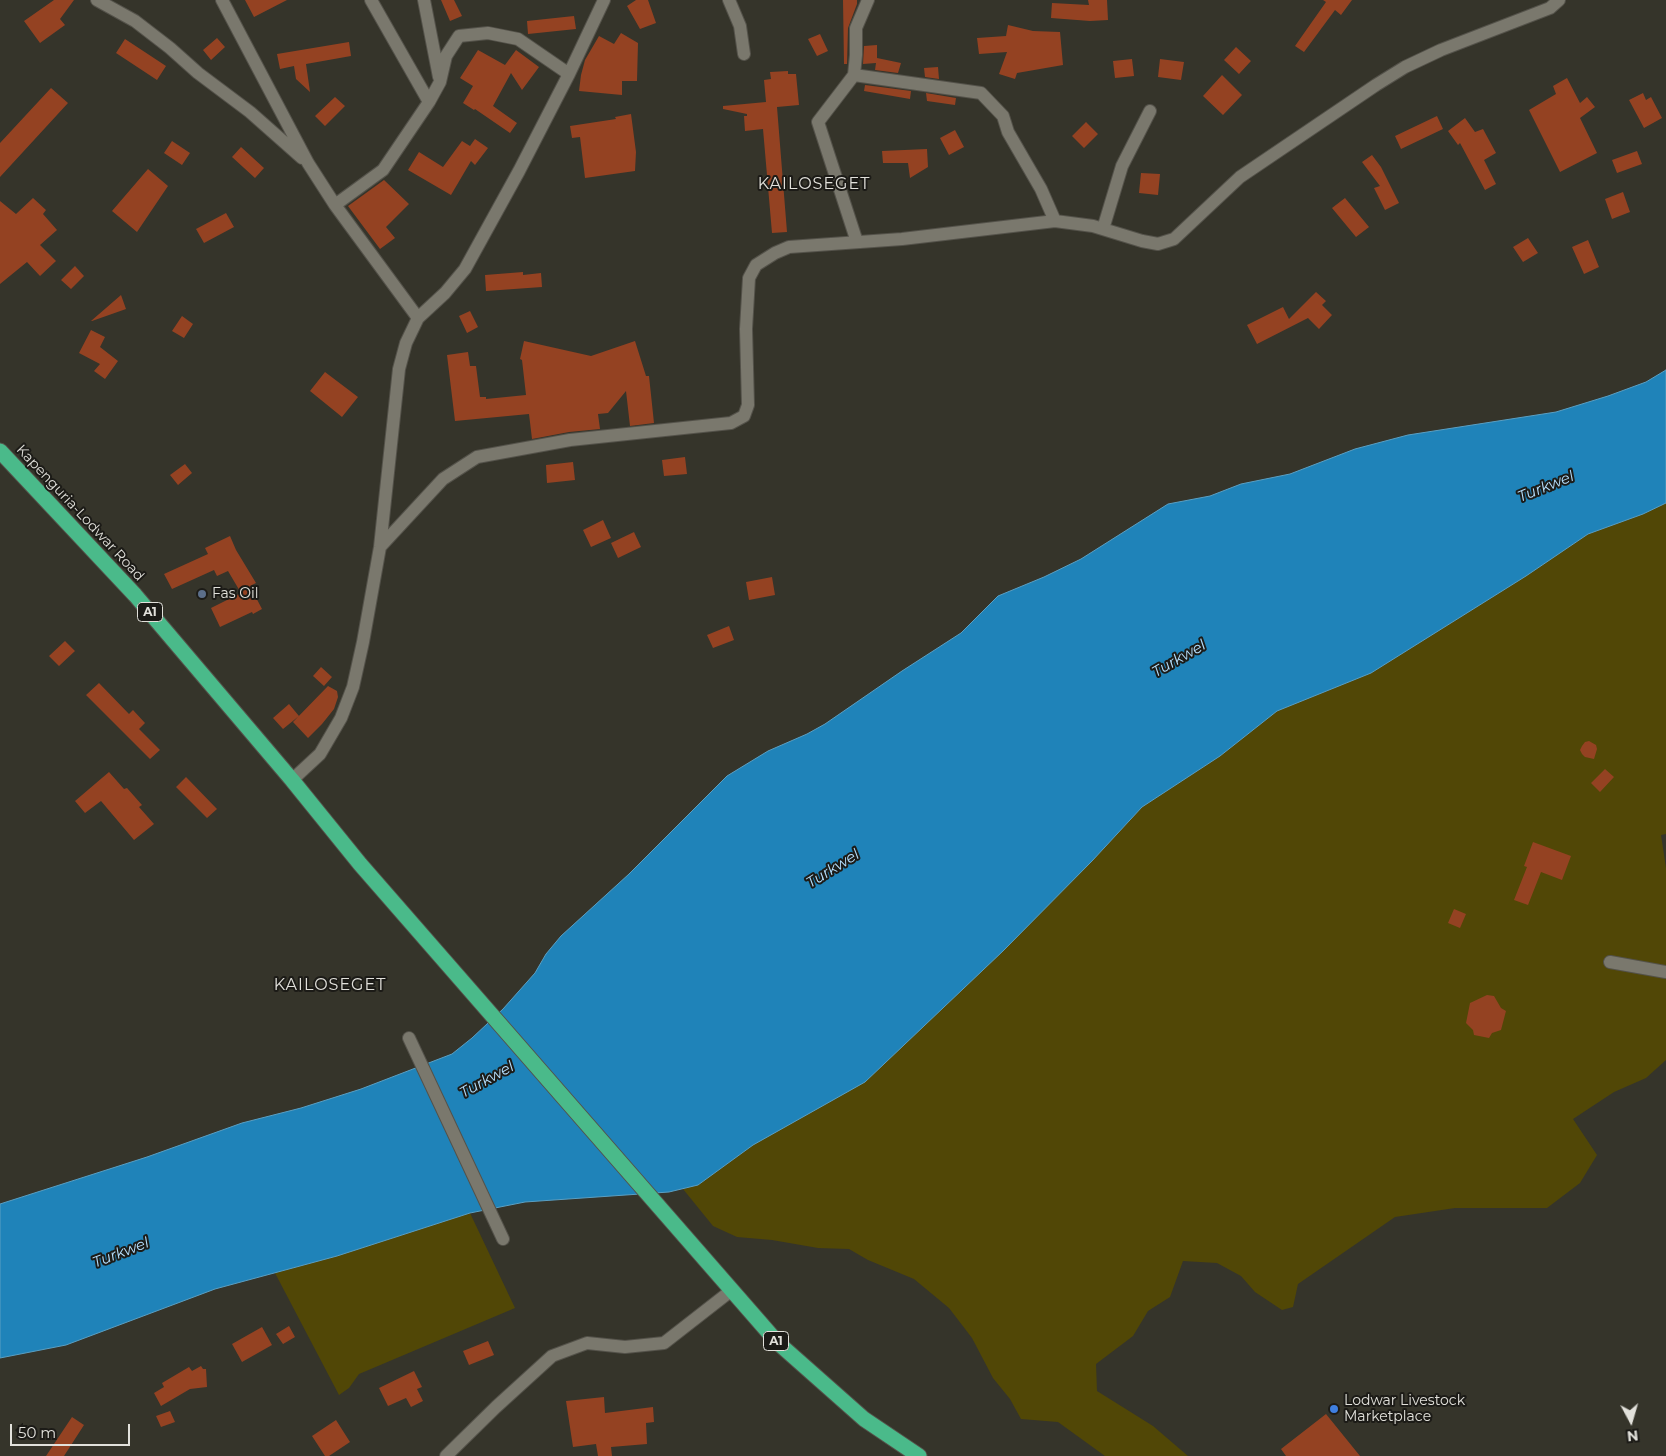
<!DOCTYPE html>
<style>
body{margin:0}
#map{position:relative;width:1666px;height:1456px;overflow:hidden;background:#35342a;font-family:Montserrat,sans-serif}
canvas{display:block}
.north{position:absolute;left:1606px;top:1396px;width:50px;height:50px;-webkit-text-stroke:4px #1c1b17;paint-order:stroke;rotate:174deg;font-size:14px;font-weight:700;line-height:20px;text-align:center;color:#e2e1db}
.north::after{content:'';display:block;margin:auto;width:18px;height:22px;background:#e2e1db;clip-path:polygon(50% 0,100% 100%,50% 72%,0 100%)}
.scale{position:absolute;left:10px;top:1424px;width:120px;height:22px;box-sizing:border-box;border:2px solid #e2e1db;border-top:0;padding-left:6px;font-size:15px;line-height:18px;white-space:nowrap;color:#e2e1db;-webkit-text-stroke:4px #1c1b17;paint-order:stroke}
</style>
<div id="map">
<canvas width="1666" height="1456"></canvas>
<div class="north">N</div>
<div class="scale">50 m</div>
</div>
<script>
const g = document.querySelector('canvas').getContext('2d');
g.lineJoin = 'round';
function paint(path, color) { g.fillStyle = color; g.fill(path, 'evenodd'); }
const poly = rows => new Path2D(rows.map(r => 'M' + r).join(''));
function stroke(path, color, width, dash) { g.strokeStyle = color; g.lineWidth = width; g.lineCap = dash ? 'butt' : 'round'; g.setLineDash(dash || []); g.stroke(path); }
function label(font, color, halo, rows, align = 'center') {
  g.font = font + ' Montserrat,sans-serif'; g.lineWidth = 4; g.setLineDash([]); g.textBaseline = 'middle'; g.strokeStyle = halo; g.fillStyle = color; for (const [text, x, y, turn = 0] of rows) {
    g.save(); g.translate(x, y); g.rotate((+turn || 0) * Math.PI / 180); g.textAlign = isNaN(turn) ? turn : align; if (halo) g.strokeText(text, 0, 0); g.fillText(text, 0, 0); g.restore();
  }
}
paint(poly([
 [1666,503,1666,834,1661,835,1666,868,1666,1060,1646,1078,1614,1092,1573,1119,1597,1155,1580,1183,1547,1208,1455,1208,1395,1217,1298,1284,1293,1307,1282,1310,1255,1292,1241,1276,1217,1263,1183,1261,1170,1297,1148,1311,1133,1336,1096,1364,1097,1391,1153,1426,1188,1456,1105,1456,1058,1422,1021,1419,1010,1399,993,1378,972,1338,949,1308,914,1279,868,1260,849,1249,818,1248,772,1240,737,1237,713,1226,683,1189,698,1185,753,1145,1092,861,1142,807,1220,756,1277,711,1371,673,1526,576,1588,534,1643,514],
 [470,1213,515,1308,359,1374,349,1388,339,1395,275,1273,337,1256]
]), '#514706');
const water = poly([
 [1666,370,1666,503,1643,514,1588,534,1526,576,1371,673,1277,711,1220,756,1142,807,1092,861,1003,951,865,1082,753,1145,698,1185,669,1192,525,1202,470,1213,337,1256,215,1289,66,1345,0,1358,0,1204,147,1157,242,1123,301,1108,361,1089,452,1054,472,1038,503,1009,535,973,546,954,561,936,629,874,727,776,768,751,807,734,825,724,902,671,961,633,998,596,1044,577,1081,559,1168,504,1210,496,1241,484,1290,474,1355,449,1408,435,1556,412,1608,396,1646,382,1666,370]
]);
paint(water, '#1f83b9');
stroke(water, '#5a9fc3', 1);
paint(poly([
 [54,0,74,0,60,19,65,25,40,43,24,21],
 [245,0,287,0,254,17],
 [441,0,454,0,462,16,450,21],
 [636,0,648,0,656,23,640,29,627,6],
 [843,0,857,0,857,4,848,28,847,64,844,64],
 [1088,0,1107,0,1108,20,1090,21,1051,18,1052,3,1089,5],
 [1323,0,1352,0,1341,15,1335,10,1304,52,1295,46,1326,2],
 [574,16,576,29,528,34,527,21],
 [1008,25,1033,31,1060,32,1063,65,1017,73,1015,79,999,74,1007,52,979,54,977,38,1006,36],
 [621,33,638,43,637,81,622,81,622,95,579,91,581,75,585,60,599,36,614,44],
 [820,34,828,51,817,56,808,39],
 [217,38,225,47,211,60,203,50],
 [125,39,166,66,157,80,116,53],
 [349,42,351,56,306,64,310,92,296,79,294,66,280,69,277,54],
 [877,45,877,58,901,63,898,73,875,70,876,63,863,64,864,46],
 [1236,47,1251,61,1239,74,1224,60],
 [478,50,505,65,516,50,539,67,522,90,511,73,493,106,517,123,510,133,475,109,474,110,463,103,473,86,460,78],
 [1132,59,1134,76,1115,78,1113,61],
 [1160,59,1184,62,1181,80,1158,77],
 [938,67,939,79,925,77,924,68],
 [788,71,788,74,796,74,799,105,777,107,787,232,772,233,763,129,745,131,744,116,747,116,747,114,723,109,723,106,766,102,764,80,771,79,770,72],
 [1222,75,1242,95,1223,115,1203,96],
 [1567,78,1580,103,1587,97,1595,107,1580,118,1597,153,1560,172,1529,110,1556,94,1553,86],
 [865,85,911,91,910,99,864,91],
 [51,88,68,103,0,177,0,143],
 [926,93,956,98,955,105,927,101],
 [1643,93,1646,100,1651,97,1662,118,1644,128,1629,100],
 [335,97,345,106,325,126,315,116],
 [631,114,636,152,635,171,585,178,580,137,572,138,570,126,616,119,615,117],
 [1437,116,1443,129,1401,149,1395,136],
 [1465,118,1475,132,1483,129,1496,153,1484,160,1496,184,1485,190,1460,143,1458,145,1448,131],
 [1086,122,1098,134,1084,148,1072,136],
 [955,130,964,147,949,155,940,138],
 [475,139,488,148,475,165,471,161,451,195,408,170,419,152,443,167,462,141,470,146],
 [172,141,190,153,182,165,164,153],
 [241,147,264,168,255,178,232,157],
 [927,149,928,167,910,178,908,163,883,163,882,151],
 [1637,151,1642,164,1617,173,1612,160],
 [1372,155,1381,167,1399,203,1385,210,1374,188,1380,186,1362,162],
 [148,169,168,186,137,232,112,211],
 [1141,173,1160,174,1158,195,1139,193],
 [384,180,409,204,386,227,395,238,380,249,348,206],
 [1623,192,1630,212,1612,219,1605,199],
 [33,198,46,210,43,214,57,230,40,245,56,261,40,276,27,262,0,284,0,201,16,214],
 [1345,198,1369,227,1356,237,1332,208],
 [226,213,234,227,204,243,196,229],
 [1528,238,1538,253,1523,262,1513,247],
 [1588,240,1599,267,1584,274,1572,247],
 [75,266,84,276,71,289,61,280],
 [523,272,523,275,541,273,542,287,486,291,485,275],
 [1316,292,1326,301,1322,305,1332,315,1319,329,1308,318,1257,344,1247,325,1283,307,1289,319],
 [121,295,126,309,92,321,91,321],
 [470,311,478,327,467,333,459,316],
 [182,316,193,324,184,338,172,331],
 [91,330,105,337,100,347,118,361,105,379,94,371,100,364,79,353],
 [524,341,591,356,635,341,646,376,649,376,654,423,630,426,626,391,608,413,598,414,600,429,569,432,532,439,529,414,455,421,447,355,468,352,470,366,476,366,480,397,486,397,486,399,526,395,522,360,520,359],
 [325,372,358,397,342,417,310,391],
 [685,457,687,474,664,476,662,460],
 [573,462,575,480,547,483,546,465],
 [185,464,192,473,178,485,170,475],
 [603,520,611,538,591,547,583,530],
 [634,532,641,547,618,558,611,543],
 [230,536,236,550,256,583,250,586,262,609,253,614,252,612,220,627,211,608,241,593,228,571,217,576,214,570,172,589,164,574,208,554,205,548],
 [772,577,775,595,749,600,746,582],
 [729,626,734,640,713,648,707,635],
 [65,641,75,651,59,666,49,656],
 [321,667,332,677,324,686,313,676],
 [99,683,129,714,133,710,145,723,139,729,160,750,150,759,86,695],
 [328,686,337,691,338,697,334,709,322,724,308,738,293,722],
 [289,704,299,716,283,729,273,718],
 [1589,741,1596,745,1597,749,1594,759,1585,757,1582,754,1580,750,1582,746,1585,742],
 [1605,769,1614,777,1600,792,1591,783],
 [109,772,124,789,127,788,142,805,139,807,154,824,134,840,101,801,85,813,75,801],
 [186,777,217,809,207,818,176,787],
 [1533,842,1571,856,1562,880,1541,872,1528,905,1514,900,1527,867,1524,866],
 [1454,909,1466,914,1460,928,1448,923],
 [1487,995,1494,996,1501,1008,1506,1011,1501,1030,1492,1033,1489,1038,1474,1035,1473,1030,1466,1023,1470,1003],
 [289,1326,295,1337,283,1344,276,1334],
 [262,1327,272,1345,242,1362,232,1344],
 [488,1341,494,1355,469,1365,463,1351],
 [201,1366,203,1369,206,1369,207,1387,190,1389,161,1406,154,1393,164,1387,162,1383,189,1367,192,1371],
 [414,1371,422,1387,417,1389,423,1401,411,1407,406,1398,388,1406,379,1388],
 [604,1397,605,1413,653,1407,654,1422,646,1423,647,1444,611,1447,612,1456,598,1456,596,1444,573,1447,566,1401],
 [170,1411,175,1422,161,1427,156,1416],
 [1326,1414,1360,1456,1286,1456,1281,1449],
 [72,1417,84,1425,64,1456,46,1456],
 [336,1420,350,1442,329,1456,325,1456,312,1436]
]), '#944222');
const minor = poly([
 [97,0,135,21,170,48,198,73,250,112,302,158],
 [222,0,308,163,335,205,418,318],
 [371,0,429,102],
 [424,0,439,77],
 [729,0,740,26,744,54],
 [854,75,856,55,856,28,868,0],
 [335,205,383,170,429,102,440,82,446,56,459,36,488,33,518,39,569,74],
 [1103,229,1122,166,1150,111],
 [857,242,818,122,854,75,981,93,1003,116,1008,132,1041,189,1055,221],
 [380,547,443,479,477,457,570,440,731,423,744,416,748,405,746,329,749,278,756,265,775,253,789,247,902,239,1055,221,1093,226,1142,241,1158,244,1174,239,1240,177,1376,85,1405,67,1441,50,1550,8,1559,0],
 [292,780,320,754,341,718,353,687,363,642,380,547,399,369,406,343,418,318,445,293,465,269,519,171,569,74,604,0],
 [1610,962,1666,972],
 [409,1038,503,1239],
 [446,1456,496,1407,552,1356,587,1343,625,1347,664,1343,732,1290]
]);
const highway = poly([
 [0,451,135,595,292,780,360,864,777,1342,864,1419,919,1456]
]);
stroke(minor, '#54524a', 14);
stroke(highway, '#54524a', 17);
stroke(minor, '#7a786d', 12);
stroke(highway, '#4aba8a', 15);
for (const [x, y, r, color] of [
 [202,594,5,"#5c6f8a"],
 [1334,1409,5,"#3f7fe0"]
]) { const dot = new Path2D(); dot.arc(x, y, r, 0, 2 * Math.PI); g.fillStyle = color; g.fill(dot); stroke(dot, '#1c1b17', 2); }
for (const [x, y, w] of [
 [150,612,25],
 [776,1341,25]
]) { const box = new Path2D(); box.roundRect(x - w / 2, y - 9.5, w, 19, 4); g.fillStyle = '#1c1b17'; g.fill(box); stroke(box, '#e2e1db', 1); }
label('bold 12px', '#e2e1db', null, [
 ["A1",150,612],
 ["A1",776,1341]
]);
label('14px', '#e2e1db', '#1c1b17', [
 ["Kapenguria-Lodwar Road",80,513,47]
]);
label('14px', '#e2e1db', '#1c1b17', [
 ["Fas Oil",212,594],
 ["Lodwar Livestock",1344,1401],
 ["Marketplace",1344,1417]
], 'left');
label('italic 15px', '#b5dffd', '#1c1b17', [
 ["Turkwel",1546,487,-22],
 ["Turkwel",1179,659,-30],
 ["Turkwel",833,869,-32],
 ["Turkwel",487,1080,-29],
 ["Turkwel",121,1253,-21]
]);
g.letterSpacing = '1px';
label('16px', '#e2e1db', '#1c1b17', [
 ["KAILOSEGET",814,184],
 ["KAILOSEGET",330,985]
]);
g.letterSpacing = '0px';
</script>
